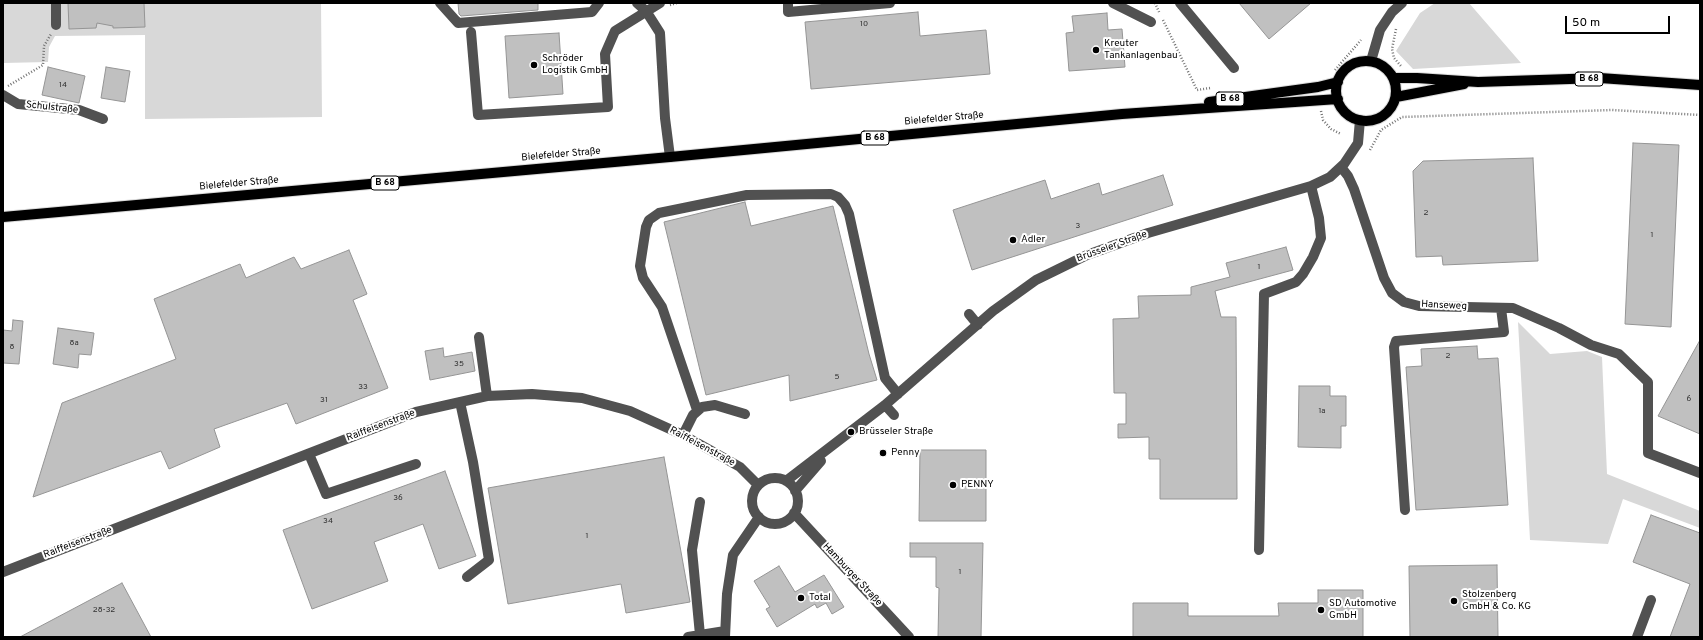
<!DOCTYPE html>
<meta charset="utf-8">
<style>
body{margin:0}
#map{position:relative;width:1703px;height:640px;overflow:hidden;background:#fff;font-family:Overpass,sans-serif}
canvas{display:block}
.frame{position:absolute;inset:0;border:4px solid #000;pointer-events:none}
.scale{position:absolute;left:1565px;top:16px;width:105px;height:18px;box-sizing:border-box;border:2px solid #000;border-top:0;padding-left:5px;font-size:12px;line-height:14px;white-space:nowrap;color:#000;-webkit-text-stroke:3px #fff;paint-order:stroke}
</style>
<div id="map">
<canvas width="1703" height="640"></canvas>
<div class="frame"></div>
<div class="scale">50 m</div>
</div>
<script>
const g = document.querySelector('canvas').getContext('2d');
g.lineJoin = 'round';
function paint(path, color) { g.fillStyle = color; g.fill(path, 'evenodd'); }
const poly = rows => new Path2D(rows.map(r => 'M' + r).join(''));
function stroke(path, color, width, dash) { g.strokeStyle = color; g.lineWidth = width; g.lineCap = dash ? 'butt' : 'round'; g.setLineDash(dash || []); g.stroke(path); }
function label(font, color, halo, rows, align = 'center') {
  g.font = font + ' Overpass,sans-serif'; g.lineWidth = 4; g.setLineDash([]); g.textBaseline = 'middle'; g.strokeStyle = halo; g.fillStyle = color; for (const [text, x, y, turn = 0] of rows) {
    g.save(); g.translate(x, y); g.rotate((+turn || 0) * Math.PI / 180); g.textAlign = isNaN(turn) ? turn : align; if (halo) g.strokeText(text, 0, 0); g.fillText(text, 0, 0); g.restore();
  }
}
paint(poly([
 [3,3,321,3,322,117,145,119,145,35,55,36,49,47,48,62,3,63],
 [1435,3,1469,3,1521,63,1413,69,1396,51,1420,13],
 [1518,322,1550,354,1587,351,1602,357,1607,474,1700,511,1700,528,1623,499,1608,544,1530,540]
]), '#d8d8d8');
const building = poly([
 [68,3,144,3,145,27,113,28,113,26,97,23,96,28,69,29,68,3],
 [458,3,538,3,538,10,461,16,459,14,458,3],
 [1239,3,1311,3,1269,39,1239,3],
 [918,12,920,36,986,30,990,74,811,89,805,22,918,12],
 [1107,13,1108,30,1122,29,1125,67,1069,71,1066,33,1074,32,1072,16,1107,13],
 [559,33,563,94,509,98,505,36,559,33],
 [48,67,85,76,79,103,42,95,48,67],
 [106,67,130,71,125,102,101,98,106,67],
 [1633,143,1679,145,1671,327,1625,324,1633,143],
 [1533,158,1538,261,1443,265,1442,256,1416,257,1413,171,1423,161,1533,158],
 [1163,175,1173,205,972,270,953,210,1045,180,1051,199,1099,183,1102,195,1163,175],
 [745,202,751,226,833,206,869,354,877,380,790,401,789,375,706,395,664,222,745,202],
 [1286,247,1293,270,1215,291,1221,317,1236,317,1237,499,1160,499,1160,459,1149,459,1149,437,1118,438,1118,424,1126,424,1126,393,1114,393,1113,319,1139,318,1138,296,1191,295,1191,287,1230,277,1226,263,1286,247],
 [349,250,367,294,353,300,388,388,296,424,287,403,214,429,220,447,169,469,161,451,33,497,62,403,176,359,154,299,240,264,246,278,294,257,301,269,349,250],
 [13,320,23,321,19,364,3,363,3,330,12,331,13,320],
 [58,328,94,333,91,355,79,354,78,368,53,364,58,328],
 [1700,340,1700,434,1658,416,1700,340],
 [1477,346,1478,359,1498,358,1508,505,1416,510,1406,367,1422,366,1421,349,1477,346],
 [443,348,444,357,472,352,475,371,430,380,425,351,443,348],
 [1299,386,1330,386,1330,396,1346,396,1346,426,1341,426,1341,448,1298,447,1299,386],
 [920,450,986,450,986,521,919,521,920,450],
 [664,457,690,602,626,613,621,584,508,604,488,488,664,457],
 [445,471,476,556,439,569,423,524,374,542,388,581,312,609,283,530,445,471],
 [1651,515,1700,533,1700,637,1670,637,1690,584,1633,562,1651,515],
 [910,543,983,543,981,637,938,637,939,588,936,587,936,557,910,557,910,543],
 [1497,565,1498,637,1410,637,1409,566,1497,565],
 [779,566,795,592,824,575,844,607,832,614,826,603,817,608,815,604,777,627,766,609,770,607,754,581,779,566],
 [122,583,151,637,20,637,122,583],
 [1318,590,1363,590,1363,637,1133,637,1133,603,1188,603,1188,616,1279,616,1278,603,1318,603,1318,590]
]);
paint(building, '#c0c0c0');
stroke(building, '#959595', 1);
const major = poly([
 '1336 91a30 30 0 1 1 60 0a30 30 0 1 1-60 0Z',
 [1394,78,1417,78,1478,82,1600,78,1700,85],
 [1396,97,1464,84],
 [1209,102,1318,87,1338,82],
 [3,217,670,157,1122,114,1338,99]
]);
stroke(major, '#dbdbdb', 12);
stroke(poly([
 [1155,3,1160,14],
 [670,5,677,3],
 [1163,20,1197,90,1210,88],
 [1396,29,1392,49,1394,58,1401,66],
 [1335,70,1361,40],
 [8,86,43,65,44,46,51,34],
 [1321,111,1323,120,1331,129,1341,134],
 [1370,150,1381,130,1402,117,1612,110,1700,115]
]), '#737373', 2.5, [1, 2]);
stroke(poly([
 [56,3,56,25],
 [440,3,458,23,592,12,599,3],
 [637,3,646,11,660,33,665,118,670,157],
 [788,3,788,12,890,3],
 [1113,3,1151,22],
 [1180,3,1234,68],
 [471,32,478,115,608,107,605,54,615,31,660,3],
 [1371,61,1380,30,1392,12,1402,3],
 [3,95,18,104,79,110,103,119],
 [1341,167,1348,176,1354,189,1384,278,1392,293,1404,302,1419,306,1513,308,1559,328,1591,345,1619,354,1648,382,1648,453,1700,473],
 [969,314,978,325],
 [479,337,487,396],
 [460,402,473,462,489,560,467,577],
 [885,405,894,415],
 [697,410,662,307,643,278,640,266,646,227,649,220,659,213,747,195,831,194,838,197,845,205,849,214,885,378,898,394],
 [683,435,693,415,702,407,715,405,745,414],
 [309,454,326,494,416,464],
 '752 501a23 23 0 1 1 46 0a23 23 0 1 1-46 0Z',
 [786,481,885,405,993,311,1036,280,1087,255,1148,233,1311,186,1330,177,1344,164,1358,143,1360,120],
 [795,491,821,461],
 [700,502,692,550,700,635],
 [1405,510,1394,347,1396,341,1504,332,1501,308],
 [794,513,909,637],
 [1259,550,1264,294,1296,282,1303,274,1313,257,1321,238,1319,218,1311,186],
 [3,572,416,412,487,396,532,394,582,398,630,411,683,435,710,450,740,467,758,485],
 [688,637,725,631],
 [725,637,727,594,733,555,759,517],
 [1637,637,1651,600]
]), '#515151', 10);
stroke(major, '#000', 10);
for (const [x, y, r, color] of [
 [1096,50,4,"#000"],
 [534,65,4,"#000"],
 [1013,240,4,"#000"],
 [851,432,4,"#000"],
 [883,453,4,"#000"],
 [953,485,4,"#000"],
 [801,598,4,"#000"],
 [1454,601,4,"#000"],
 [1321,610,4,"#000"]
]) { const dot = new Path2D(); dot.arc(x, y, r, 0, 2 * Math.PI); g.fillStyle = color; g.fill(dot); stroke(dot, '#fff', 1.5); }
label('8px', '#303030', null, [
 ["10",864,24],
 ["14",63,85],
 ["2",1426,213],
 ["3",1078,226],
 ["1",1652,235],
 ["1",1259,267],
 ["8a",74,343],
 ["8",12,347],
 ["2",1448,356],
 ["35",459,364],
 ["5",837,377],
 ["33",363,387],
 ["6",1689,399],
 ["31",324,400],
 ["1a",1322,411],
 ["36",398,498],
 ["34",328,521],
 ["1",587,536],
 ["1",960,572],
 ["28-32",104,610]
]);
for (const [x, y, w] of [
 [1589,79,28],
 [1230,99,28],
 [875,138,28],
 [385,183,28]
]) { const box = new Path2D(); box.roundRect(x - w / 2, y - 7, w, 14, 3); g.fillStyle = '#fff'; g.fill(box); stroke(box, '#000', 1); }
label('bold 9px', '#000', null, [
 ["B 68",1589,79],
 ["B 68",1230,99],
 ["B 68",875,138],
 ["B 68",385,183]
]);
label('10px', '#000', '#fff', [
 ["Kreuter",1104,44],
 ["Tankanlagenbau",1104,56],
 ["Schröder",542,59],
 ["Logistik GmbH",542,71],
 ["Adler",1021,240],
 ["Brüsseler Straße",859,432],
 ["Penny",891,453],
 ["PENNY",961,485],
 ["Stolzenberg",1462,595],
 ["GmbH & Co. KG",1462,607],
 ["Total",809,598],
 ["SD Automotive",1329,604],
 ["GmbH",1329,616]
], 'left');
label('10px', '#000', '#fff', [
 ["Schulstraße",52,108,6],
 ["Bielefelder Straße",944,119,-5],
 ["Bielefelder Straße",561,155,-5],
 ["Bielefelder Straße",239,184,-5],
 ["Brüsseler Straße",1112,247,-20],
 ["Hanseweg",1444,306,3],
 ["Raiffeisenstraße",381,426,-21],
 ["Raiffeisenstraße",702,447,28],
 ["Raiffeisenstraße",78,543,-21],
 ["Hamburger Straße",852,575,47]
]);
</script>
